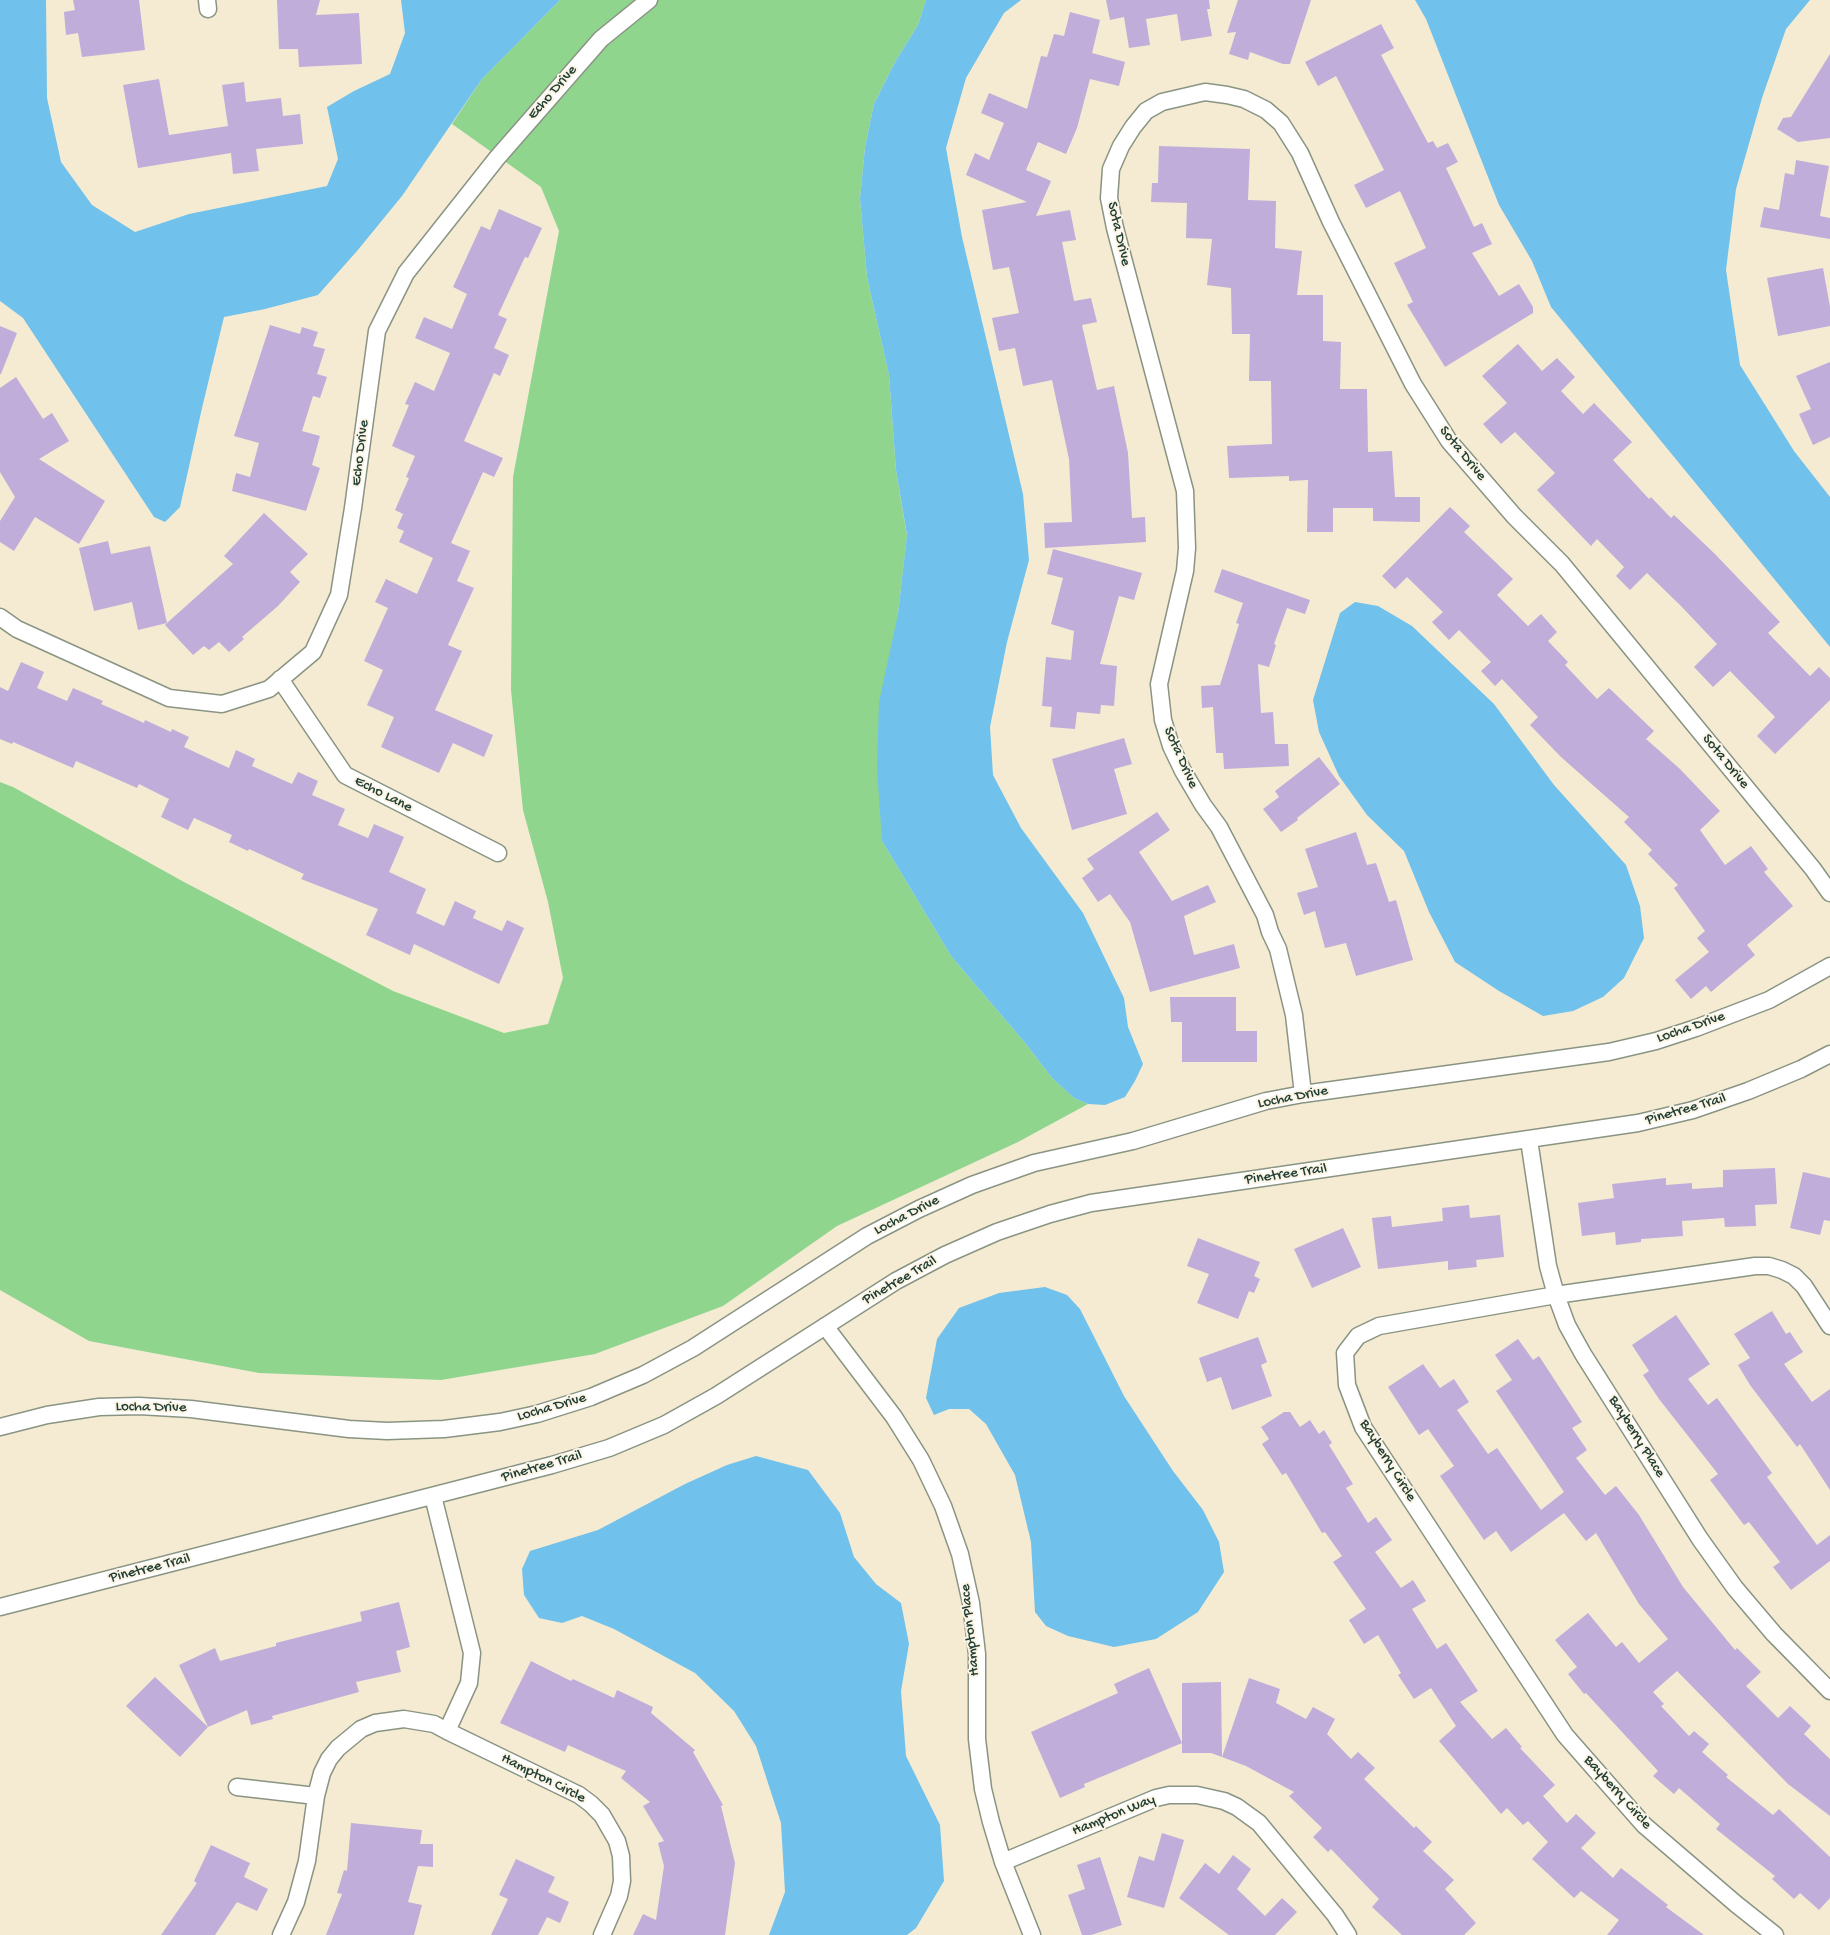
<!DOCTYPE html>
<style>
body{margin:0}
canvas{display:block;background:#f4ebd2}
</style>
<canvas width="1830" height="1935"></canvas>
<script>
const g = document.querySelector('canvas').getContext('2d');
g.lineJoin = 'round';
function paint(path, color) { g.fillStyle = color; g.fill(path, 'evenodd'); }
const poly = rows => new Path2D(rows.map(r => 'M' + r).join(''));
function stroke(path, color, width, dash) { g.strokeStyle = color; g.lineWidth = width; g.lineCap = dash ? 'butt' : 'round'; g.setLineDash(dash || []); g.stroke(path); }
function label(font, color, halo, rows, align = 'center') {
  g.font = font + ' "Gochi Hand",sans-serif'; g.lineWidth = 4; g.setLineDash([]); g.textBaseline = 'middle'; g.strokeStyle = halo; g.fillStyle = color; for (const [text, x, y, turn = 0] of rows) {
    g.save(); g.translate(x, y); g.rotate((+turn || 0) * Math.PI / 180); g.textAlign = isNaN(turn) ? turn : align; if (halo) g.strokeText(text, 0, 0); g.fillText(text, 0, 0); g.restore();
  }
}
paint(poly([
 [560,0,926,0,918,25,895,62,874,104,865,147,860,199,867,277,889,375,896,470,907,536,898,614,882,841,951,956,1026,1044,1052,1078,1074,1098,1088,1104,1018,1142,837,1226,723,1306,595,1354,441,1380,259,1373,89,1341,0,1290,0,782,13,787,184,882,393,991,504,1033,548,1024,563,978,548,902,523,810,511,690,513,477,559,231,541,187,452,124,482,79]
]), '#90d58e');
paint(poly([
 [0,0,46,0,47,98,61,162,92,205,135,232,189,214,327,186,338,159,327,107,354,91,390,74,405,33,401,0,560,0,482,79,402,196,357,251,318,295,265,309,224,317,202,408,180,507,165,522,154,517,23,318,0,301],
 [926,0,1021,0,1004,13,966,78,946,148,962,237,1023,494,1029,560,1007,642,990,727,993,775,1021,828,1083,913,1124,998,1128,1027,1143,1064,1135,1081,1125,1097,1105,1105,1088,1104,1074,1098,1052,1078,1026,1044,951,956,882,841,877,769,879,702,898,614,907,535,896,470,889,375,867,277,860,199,865,147,874,104,895,62,918,25],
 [1415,0,1810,0,1786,29,1762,98,1736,189,1726,270,1740,365,1794,451,1830,497,1830,647,1551,307,1532,261,1499,205,1426,19],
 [1355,602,1378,606,1412,626,1494,704,1554,785,1626,865,1640,906,1644,938,1624,978,1603,997,1573,1011,1543,1016,1499,991,1455,962,1429,912,1404,851,1367,815,1339,776,1319,732,1313,700,1340,613],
 [1045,1287,1067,1295,1080,1309,1124,1396,1173,1471,1203,1510,1219,1542,1224,1572,1198,1612,1156,1639,1114,1647,1068,1636,1046,1626,1035,1612,1031,1542,1015,1475,986,1424,969,1409,949,1409,934,1415,926,1398,937,1339,959,1308,999,1293],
 [756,1456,808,1470,840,1513,854,1557,876,1584,901,1603,909,1644,901,1691,906,1756,940,1825,944,1881,916,1928,907,1935,769,1935,785,1892,781,1823,756,1746,734,1711,695,1673,614,1629,582,1616,562,1623,539,1618,524,1595,522,1569,530,1551,598,1530,685,1484,727,1465]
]), '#70c1eb');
paint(poly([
 [73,0,139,0,145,50,82,57,78,33,66,35,64,12,75,10],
 [277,0,320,0,316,15,359,13,362,64,299,67,298,49,279,49],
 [1106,0,1209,0,1210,9,1207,9,1212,36,1181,41,1177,14,1146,19,1150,45,1129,48,1124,17,1110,20],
 [1238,0,1311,0,1290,64,1283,64,1250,52,1248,60,1229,54,1236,32,1227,33],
 [1070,12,1100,20,1092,53,1125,62,1119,86,1090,79,1077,128,1066,154,1038,142,1026,170,1051,181,1036,216,1070,210,1076,240,1062,242,1074,301,1091,298,1097,322,1082,325,1097,390,1114,386,1128,453,1132,518,1145,517,1146,542,1045,548,1044,523,1072,522,1069,459,1052,380,1023,386,1015,348,999,351,992,318,1019,313,1009,267,993,270,982,210,1027,202,966,175,975,153,989,160,1004,123,981,113,989,93,1027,109,1041,56,1047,57,1054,34,1064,36],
 [1381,24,1394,48,1381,55,1428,143,1433,141,1437,148,1448,143,1458,162,1446,168,1474,227,1482,223,1492,244,1472,253,1499,296,1519,284,1533,307,1533,313,1445,367,1407,305,1413,302,1394,263,1426,248,1400,191,1366,208,1354,185,1384,170,1336,76,1318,86,1305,62],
 [1830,54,1830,138,1798,142,1777,129,1783,118,1791,117],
 [159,79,169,135,228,126,222,85,244,82,246,102,281,98,283,116,300,114,303,144,256,149,259,171,233,174,231,153,138,168,123,85],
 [1159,146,1250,149,1248,200,1276,201,1275,248,1302,251,1297,295,1323,295,1323,341,1341,342,1340,389,1367,389,1368,452,1392,451,1395,497,1420,497,1420,522,1373,521,1373,508,1333,508,1333,532,1307,532,1308,480,1289,481,1289,476,1229,478,1227,446,1272,444,1271,381,1249,381,1250,334,1232,334,1231,288,1207,285,1212,239,1186,238,1187,203,1151,202,1152,183,1158,183],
 [1796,160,1829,166,1820,216,1830,218,1830,239,1760,227,1764,207,1779,210,1785,173,1794,175],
 [499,209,542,228,528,258,525,257,498,315,507,319,494,348,509,355,500,376,494,373,464,441,503,458,494,477,483,472,451,543,470,551,457,581,474,588,448,645,462,651,435,710,493,735,484,757,453,743,439,773,381,747,394,717,367,705,383,670,364,661,388,608,375,602,386,579,417,594,433,558,399,542,404,531,397,528,403,514,395,510,409,478,406,477,415,456,392,446,409,405,405,404,415,382,434,391,450,353,415,338,424,317,452,329,467,294,453,287,481,226,490,230],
 [1823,268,1830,307,1830,326,1778,336,1767,278],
 [270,325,300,334,302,327,318,332,313,346,325,349,317,374,327,377,320,398,313,396,302,431,320,436,312,465,320,468,306,511,232,491,236,473,250,477,259,443,234,436],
 [0,326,17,333,1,374,0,374],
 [1518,344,1542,371,1557,358,1575,377,1561,391,1583,414,1594,403,1632,442,1613,460,1649,499,1651,497,1671,518,1674,515,1715,554,1780,622,1768,633,1810,676,1819,667,1830,678,1830,700,1775,754,1757,736,1775,717,1730,671,1713,687,1694,667,1717,644,1681,606,1647,573,1630,590,1616,576,1624,567,1597,539,1591,546,1537,490,1555,473,1515,432,1501,444,1483,424,1507,403,1482,376],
 [1830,362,1830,437,1813,445,1799,414,1811,409,1796,376],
 [16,377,43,419,52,413,69,441,39,459,105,501,79,544,35,517,14,551,0,542,0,521,15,497,0,472,0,388],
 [1450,507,1470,526,1464,532,1513,579,1497,595,1528,626,1541,614,1557,632,1548,641,1568,662,1565,665,1597,699,1609,688,1654,731,1646,739,1680,769,1720,811,1700,830,1725,865,1751,846,1768,869,1764,872,1793,906,1747,945,1755,955,1711,992,1706,986,1691,999,1675,980,1709,952,1697,938,1705,931,1674,888,1678,885,1648,854,1652,850,1624,822,1629,817,1561,757,1530,725,1538,717,1502,679,1495,686,1481,671,1491,662,1459,630,1449,640,1432,622,1443,612,1407,577,1395,589,1382,576],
 [264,513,308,554,290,572,300,582,278,606,242,637,244,639,229,652,219,642,209,650,204,646,193,655,165,625,167,623,138,630,132,602,94,611,79,548,108,541,111,554,150,546,167,623,233,564,224,556],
 [1053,549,1142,573,1134,600,1119,596,1100,664,1117,666,1114,706,1101,705,1100,714,1077,712,1075,729,1050,727,1052,707,1042,706,1046,657,1071,660,1074,631,1051,624,1063,578,1047,574],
 [1222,569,1310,600,1305,614,1287,608,1274,644,1276,645,1269,667,1258,664,1261,713,1273,712,1275,744,1288,744,1289,766,1224,769,1223,753,1216,753,1213,707,1202,708,1201,686,1220,685,1239,624,1236,623,1243,603,1214,592],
 [21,662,44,672,37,688,67,701,73,688,103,701,101,704,144,723,145,720,171,732,172,729,189,737,184,747,229,768,236,750,255,759,252,766,292,784,298,772,318,781,312,795,345,809,338,825,368,838,374,824,404,837,389,872,426,889,416,913,444,926,455,901,476,911,473,918,502,931,507,920,524,928,499,984,414,944,410,955,366,935,378,909,301,879,304,874,249,849,248,851,229,842,232,835,194,818,188,830,161,817,169,799,139,784,137,788,76,761,73,768,13,742,12,744,0,739,0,687,8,691],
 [1124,738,1132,764,1114,769,1127,814,1072,830,1052,759],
 [1319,757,1340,784,1297,818,1298,820,1281,832,1263,809,1279,797,1275,791],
 [1157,812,1170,830,1139,852,1172,901,1208,885,1216,902,1184,916,1194,955,1234,944,1240,968,1150,992,1130,922,1110,894,1098,902,1082,878,1094,869,1087,859],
 [1356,832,1367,865,1376,863,1389,902,1396,900,1413,960,1356,976,1346,943,1325,948,1315,911,1304,915,1297,893,1318,887,1305,849],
 [1170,997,1236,997,1236,1031,1257,1031,1257,1062,1182,1062,1182,1022,1171,1022],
 [1775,1168,1777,1204,1755,1205,1756,1226,1725,1227,1724,1218,1682,1221,1683,1236,1641,1239,1641,1242,1616,1245,1615,1232,1582,1236,1578,1203,1614,1198,1612,1184,1666,1178,1666,1185,1692,1183,1692,1189,1723,1187,1723,1170],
 [1803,1172,1830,1178,1830,1221,1824,1220,1820,1235,1790,1228],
 [1469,1205,1470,1218,1500,1215,1504,1257,1476,1260,1477,1267,1448,1270,1448,1261,1378,1269,1372,1218,1391,1216,1392,1227,1443,1221,1442,1208],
 [1343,1228,1361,1267,1312,1288,1294,1249],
 [1198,1238,1260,1262,1254,1276,1260,1279,1254,1293,1249,1291,1238,1319,1197,1303,1209,1274,1187,1266],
 [1772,1311,1786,1334,1790,1332,1803,1352,1784,1364,1812,1402,1830,1389,1830,1490,1800,1444,1797,1447,1750,1385,1738,1365,1750,1358,1734,1334],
 [1676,1315,1710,1364,1688,1379,1708,1405,1717,1398,1772,1473,1767,1477,1817,1545,1830,1535,1830,1561,1791,1590,1773,1567,1780,1562,1749,1522,1744,1525,1710,1480,1718,1474,1659,1399,1643,1375,1649,1371,1632,1345],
 [1258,1337,1267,1362,1261,1365,1272,1396,1232,1410,1221,1377,1207,1382,1199,1358],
 [1518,1339,1533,1360,1539,1356,1582,1422,1572,1428,1587,1450,1576,1458,1605,1495,1616,1486,1639,1515,1683,1587,1735,1650,1737,1648,1761,1672,1746,1686,1778,1718,1790,1706,1811,1726,1804,1734,1830,1759,1830,1816,1788,1784,1677,1671,1653,1692,1664,1704,1661,1706,1689,1736,1694,1731,1709,1744,1702,1752,1728,1775,1726,1777,1773,1815,1779,1809,1830,1857,1830,1898,1819,1910,1800,1893,1794,1899,1772,1879,1775,1876,1716,1829,1720,1824,1679,1788,1674,1794,1653,1776,1658,1771,1586,1693,1584,1694,1568,1674,1577,1667,1555,1640,1588,1613,1616,1647,1622,1642,1639,1663,1668,1639,1639,1604,1596,1533,1586,1541,1564,1513,1511,1552,1496,1531,1484,1540,1440,1476,1454,1466,1428,1429,1419,1435,1388,1387,1423,1364,1440,1388,1454,1379,1469,1402,1457,1410,1488,1454,1497,1448,1541,1510,1564,1492,1496,1391,1512,1380,1495,1355],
 [1284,1412,1290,1412,1300,1427,1310,1420,1319,1434,1324,1430,1332,1443,1329,1445,1353,1484,1346,1488,1368,1523,1376,1517,1392,1540,1375,1552,1401,1588,1413,1580,1426,1601,1412,1609,1437,1649,1446,1643,1478,1691,1460,1702,1492,1739,1506,1728,1522,1747,1520,1748,1555,1785,1543,1796,1567,1823,1576,1814,1596,1833,1581,1848,1613,1878,1621,1868,1668,1905,1666,1907,1704,1935,1607,1935,1619,1920,1581,1891,1574,1898,1532,1859,1548,1842,1528,1821,1523,1825,1507,1808,1501,1814,1439,1741,1456,1726,1431,1688,1414,1699,1398,1675,1401,1673,1378,1635,1364,1644,1349,1620,1366,1609,1333,1562,1342,1556,1325,1532,1322,1533,1286,1473,1282,1475,1262,1444,1269,1439,1261,1427],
 [399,1602,410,1647,396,1651,401,1672,356,1682,359,1692,272,1716,273,1719,251,1725,247,1710,208,1727,180,1757,126,1706,155,1677,208,1727,179,1665,215,1648,220,1661,276,1646,276,1643,362,1621,360,1612],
 [531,1661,571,1681,573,1679,614,1698,617,1690,653,1707,651,1713,695,1750,693,1752,723,1805,721,1806,735,1863,725,1935,633,1935,643,1914,656,1920,664,1866,658,1843,664,1841,643,1806,650,1802,621,1778,626,1771,568,1745,565,1752,500,1723],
 [1149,1668,1182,1743,1084,1784,1085,1787,1060,1798,1031,1732,1118,1693,1114,1684],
 [1249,1678,1280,1689,1276,1703,1306,1719,1313,1707,1335,1719,1327,1734,1351,1759,1358,1752,1375,1768,1364,1779,1414,1828,1416,1826,1432,1842,1423,1851,1454,1880,1445,1889,1476,1923,1464,1935,1402,1935,1372,1907,1379,1899,1331,1849,1328,1852,1313,1837,1322,1828,1289,1796,1294,1792,1246,1766,1222,1757],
 [1221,1682,1222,1757,1211,1753,1182,1753,1182,1683],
 [351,1823,422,1830,420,1844,433,1844,433,1867,418,1866,408,1902,422,1905,414,1935,326,1935,342,1894,337,1893,344,1870,347,1871],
 [1162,1833,1184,1840,1164,1908,1127,1897,1139,1856,1154,1861],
 [211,1845,250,1863,244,1877,268,1889,257,1911,237,1902,215,1935,161,1935,197,1883,194,1881],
 [1233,1855,1251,1869,1237,1889,1265,1916,1282,1898,1297,1912,1275,1935,1229,1935,1179,1898,1205,1863,1219,1874],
 [1100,1857,1122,1925,1091,1935,1082,1935,1068,1895,1085,1889,1077,1865],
 [516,1859,555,1877,548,1892,569,1902,560,1923,547,1917,538,1935,491,1935,508,1899,499,1895]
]), '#c0adda');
const street = poly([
 [207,0,208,9],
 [0,617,17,629,169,698,222,704,269,689,313,652,339,595,353,508,377,331,406,273,497,158,601,39,649,0],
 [280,679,345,775,498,853],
 [1303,1094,1294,1015,1278,949,1270,932,1265,915,1219,827,1203,805,1183,771,1171,746,1163,720,1159,684,1185,571,1187,548,1185,491,1115,228,1109,198,1111,169,1121,146,1133,127,1146,111,1162,102,1205,92,1227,95,1244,99,1266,110,1281,123,1300,153,1331,222,1413,384,1449,441,1514,516,1562,564,1813,869,1830,893],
 [1529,1140,1548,1266,1556,1295,1567,1325,1583,1354,1700,1539,1735,1588,1774,1634,1830,1691],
 [825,1326,894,1417,921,1460,943,1506,960,1554,971,1603,977,1654,977,1739,983,1789,991,1822,1003,1862,1032,1935],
 [0,1427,47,1415,99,1407,139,1406,191,1409,349,1429,387,1431,444,1429,500,1422,537,1414,591,1397,643,1375,693,1348,867,1236,919,1209,972,1185,1034,1163,1133,1141,1266,1101,1303,1094,1609,1052,1656,1041,1696,1028,1769,1000,1830,966],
 [433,1496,472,1653,469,1683,447,1731],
 [0,1607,552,1465,609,1448,664,1425,716,1396,896,1281,945,1255,997,1232,1050,1214,1091,1203,1638,1123,1693,1110,1748,1091,1801,1069,1830,1054],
 [237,1787,316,1796],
 [1003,1862,1156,1798,1169,1795,1197,1795,1224,1801,1237,1807,1259,1823,1335,1915,1348,1935],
 [281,1935,296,1902,307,1861,316,1796,322,1773,329,1759,338,1748,361,1729,375,1723,404,1719,434,1724,447,1731,579,1795,591,1804,602,1815,617,1841,621,1856,622,1881,619,1896,602,1935],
 [1775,1935,1736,1904,1644,1825,1565,1735,1363,1427,1347,1385,1345,1353,1358,1336,1379,1326,1556,1295,1755,1266,1769,1266,1782,1270,1794,1276,1804,1286,1830,1326]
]);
stroke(street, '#8a9483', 19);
stroke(street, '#fff', 16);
label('15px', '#1f3d34', '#fcf5e5', [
 ["Echo Drive",553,93,-49],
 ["Sota Drive",1118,234,77],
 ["Echo Drive",361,453,-83],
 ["Sota Drive",1462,454,51],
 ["Sota Drive",1180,758,66],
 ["Sota Drive",1725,762,51],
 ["Echo Lane",383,795,27],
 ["Locha Drive",1691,1028,-19],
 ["Locha Drive",1293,1098,-11],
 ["Pinetree Trail",1686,1110,-16],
 ["Pinetree Trail",1286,1175,-8],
 ["Locha Drive",907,1216,-27],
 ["Pinetree Trail",900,1281,-30],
 ["Locha Drive",151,1408,1],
 ["Locha Drive",552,1408,-16],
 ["Bayberry Place",1636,1437,58],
 ["Bayberry Circle",1387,1461,58],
 ["Pinetree Trail",542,1467,-16],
 ["Pinetree Trail",150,1569,-14],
 ["Hampton Place",971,1630,-96],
 ["Hampton Circle",543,1779,27],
 ["Bayberry Circle",1617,1793,48],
 ["Hampton Way",1114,1816,-22]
]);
</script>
